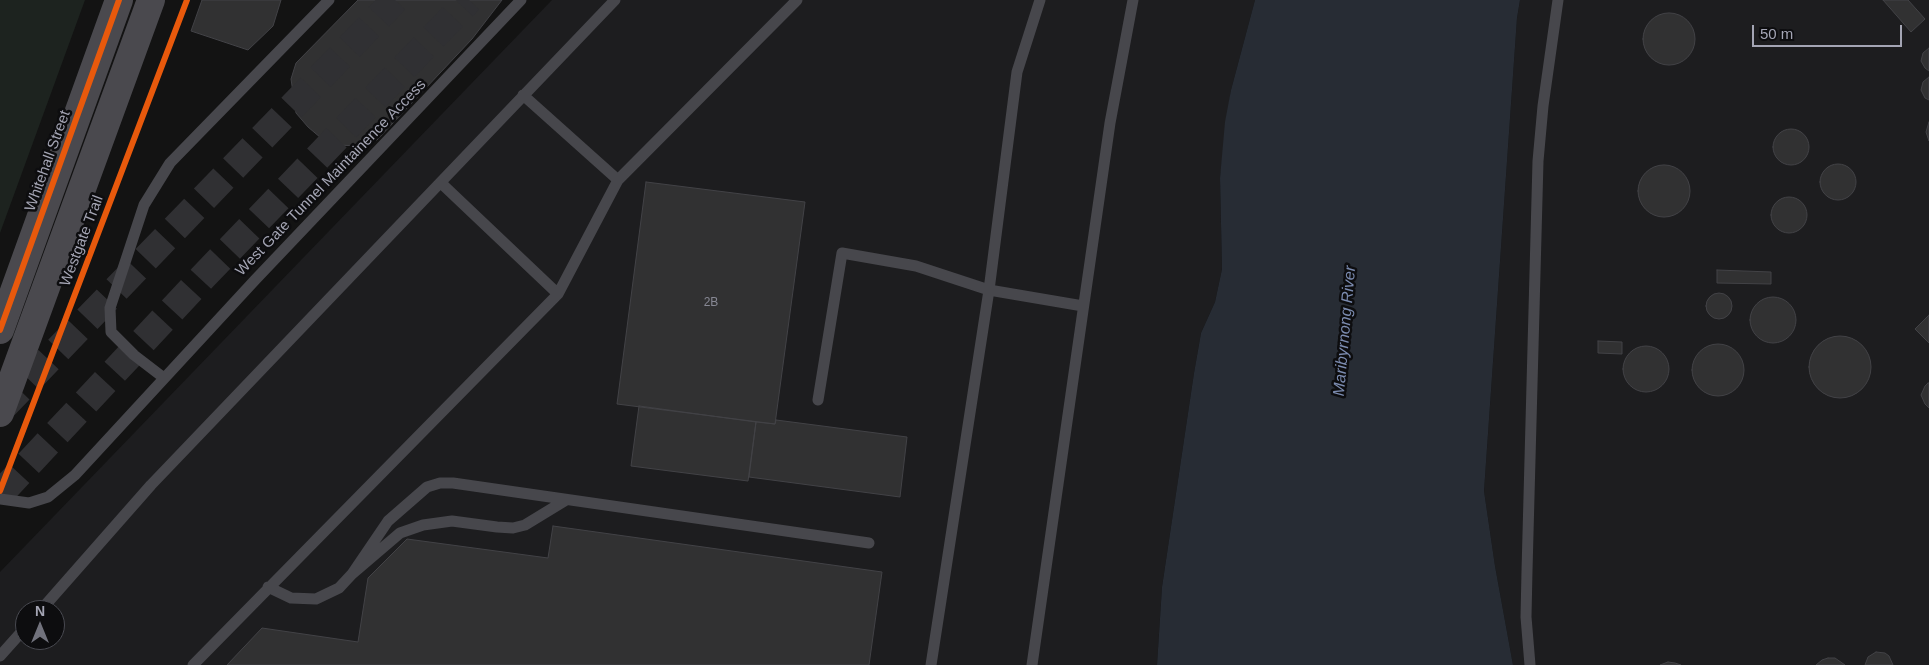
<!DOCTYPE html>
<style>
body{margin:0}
#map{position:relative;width:1929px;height:665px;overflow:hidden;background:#131313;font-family:Arial,sans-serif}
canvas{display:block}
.north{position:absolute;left:15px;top:600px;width:50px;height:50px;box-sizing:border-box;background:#0d0d0f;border:1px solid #494a51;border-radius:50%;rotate:0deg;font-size:14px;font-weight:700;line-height:20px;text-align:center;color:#a4a5b4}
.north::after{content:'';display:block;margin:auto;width:18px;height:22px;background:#71727c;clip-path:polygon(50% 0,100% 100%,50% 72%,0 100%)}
.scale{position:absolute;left:1752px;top:25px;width:150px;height:22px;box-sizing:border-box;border:2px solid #a4a5b4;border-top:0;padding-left:6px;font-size:15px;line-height:18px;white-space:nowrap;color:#a4a5b4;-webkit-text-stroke:4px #0d0d0f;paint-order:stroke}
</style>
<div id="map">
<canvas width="1929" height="665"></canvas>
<div class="north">N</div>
<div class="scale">50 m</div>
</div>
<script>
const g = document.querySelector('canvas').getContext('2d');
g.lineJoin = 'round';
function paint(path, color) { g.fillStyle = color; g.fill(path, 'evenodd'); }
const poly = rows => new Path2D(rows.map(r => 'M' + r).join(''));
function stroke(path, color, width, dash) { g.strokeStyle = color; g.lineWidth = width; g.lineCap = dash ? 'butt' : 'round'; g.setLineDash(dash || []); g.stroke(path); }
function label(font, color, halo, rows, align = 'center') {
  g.font = font + ' Arial,sans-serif'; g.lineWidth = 5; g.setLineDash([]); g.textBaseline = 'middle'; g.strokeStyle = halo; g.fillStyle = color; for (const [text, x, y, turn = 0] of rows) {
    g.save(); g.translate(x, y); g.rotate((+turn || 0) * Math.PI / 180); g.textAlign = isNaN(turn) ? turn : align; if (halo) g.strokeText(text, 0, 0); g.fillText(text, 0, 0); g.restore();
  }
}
paint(poly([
 [552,0,1255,0,1231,90,1220,178,1222,269,1215,302,1201,333,1194,373,1162,587,1157,665,0,665,0,572],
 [25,610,55,610,55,640,25,640],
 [1520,0,1929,0,1929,665,1513,665,1495,566,1484,491,1517,18]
]), '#1d1d1f');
paint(poly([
 [0,0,85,0,0,233]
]), '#1d231f');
paint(poly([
 [1255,0,1520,0,1517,18,1484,491,1495,566,1513,665,1157,665,1162,587,1194,373,1201,333,1215,302,1222,269,1220,178,1225,122,1231,90]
]), '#272c34');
const building = poly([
 [202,0,281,0,273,26,248,50,191,31,202,0],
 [358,0,502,0,472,39,377,140,357,146,339,145,321,138,308,127,296,113,291,79,296,63,358,0],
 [1883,0,1908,0,1925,19,1911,32,1883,0],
 '1643 39a26 26 0 1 1 52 0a26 26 0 1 1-52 0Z',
 [1929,48,1929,71,1925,68,1921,61,1923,53,1929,48],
 [1929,77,1929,100,1925,98,1921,90,1923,82,1929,77],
 [1929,122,1929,141,1926,132,1929,122],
 '1773 147a18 18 0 1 1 36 0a18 18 0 1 1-36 0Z',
 '1820 182a18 18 0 1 1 36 0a18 18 0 1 1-36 0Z',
 '1638 191a26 26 0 1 1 52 0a26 26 0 1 1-52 0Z',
 [646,182,805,202,775,424,617,404,646,182],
 '1771 215a18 18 0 1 1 36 0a18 18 0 1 1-36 0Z',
 [1717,270,1771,272,1771,284,1717,283,1717,270],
 '1706 306a13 13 0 1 1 26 0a13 13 0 1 1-26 0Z',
 '1750 320a23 23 0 1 1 46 0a23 23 0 1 1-46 0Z',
 [1929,315,1929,343,1915,329,1929,315],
 '1809 367a31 31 0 1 1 62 0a31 31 0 1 1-62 0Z',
 [1598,341,1622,342,1622,354,1598,353,1598,341],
 '1692 370a26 26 0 1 1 52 0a26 26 0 1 1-52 0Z',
 '1623 369a23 23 0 1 1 46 0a23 23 0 1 1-46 0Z',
 [1928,383,1929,383,1929,408,1925,404,1921,395,1925,386,1928,383],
 [639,406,756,422,748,481,631,466,639,406],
 [776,420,907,437,900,497,749,477,756,422,775,424,776,420],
 [553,526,882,572,869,665,227,665,262,628,358,642,368,578,407,539,548,558,553,526],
 [1876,652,1885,653,1889,656,1893,665,1865,665,1868,657,1876,652],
 [1828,658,1835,658,1845,665,1816,665,1822,660,1828,658],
 [1668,662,1675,663,1681,665,1660,665,1668,662]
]);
paint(building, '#313132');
stroke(building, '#424246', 1);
stroke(poly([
 [0,410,395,0],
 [0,494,202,278,469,0]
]), '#303033', 28, [28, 14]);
stroke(poly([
 [523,95,618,180],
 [441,183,558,294],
 [164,378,134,355,111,332,110,308,144,205,170,163,329,0],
 [818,400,842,253,916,266,989,290,1083,306],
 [0,499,29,503,48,497,75,475,255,280,521,0],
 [352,574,388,521,427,487,440,483,453,483,869,543],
 [268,587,291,598,316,599,339,588,352,574,400,533,423,525,452,521,497,527,513,528,525,525,566,500],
 [41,610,151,485,615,0],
 [0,656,25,628],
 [193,665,558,294,618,180,797,0],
 [931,665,989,290,1017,72,1040,0],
 [1032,665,1110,123,1133,0],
 [1530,665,1526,617,1527,571,1538,161,1543,106,1558,0]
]), '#47474c', 11);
stroke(poly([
 [0,330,119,0],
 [0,413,151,0]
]), '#4a494e', 28);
stroke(poly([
 [0,330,119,0],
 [0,491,187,0]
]), '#e8590c', 6);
label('12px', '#878894', null, [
 ["2B",711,303]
]);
label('15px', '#a4a5b4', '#0d0d0f', [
 ["Whitehall Street",48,161,-70],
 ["West Gate Tunnel Maintainence Access",331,178,-46],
 ["Westgate Trail",82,241,-69]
]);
label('italic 16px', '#7b8baf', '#0d0d0f', [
 ["Maribyrnong River",1345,331,-85]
]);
</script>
